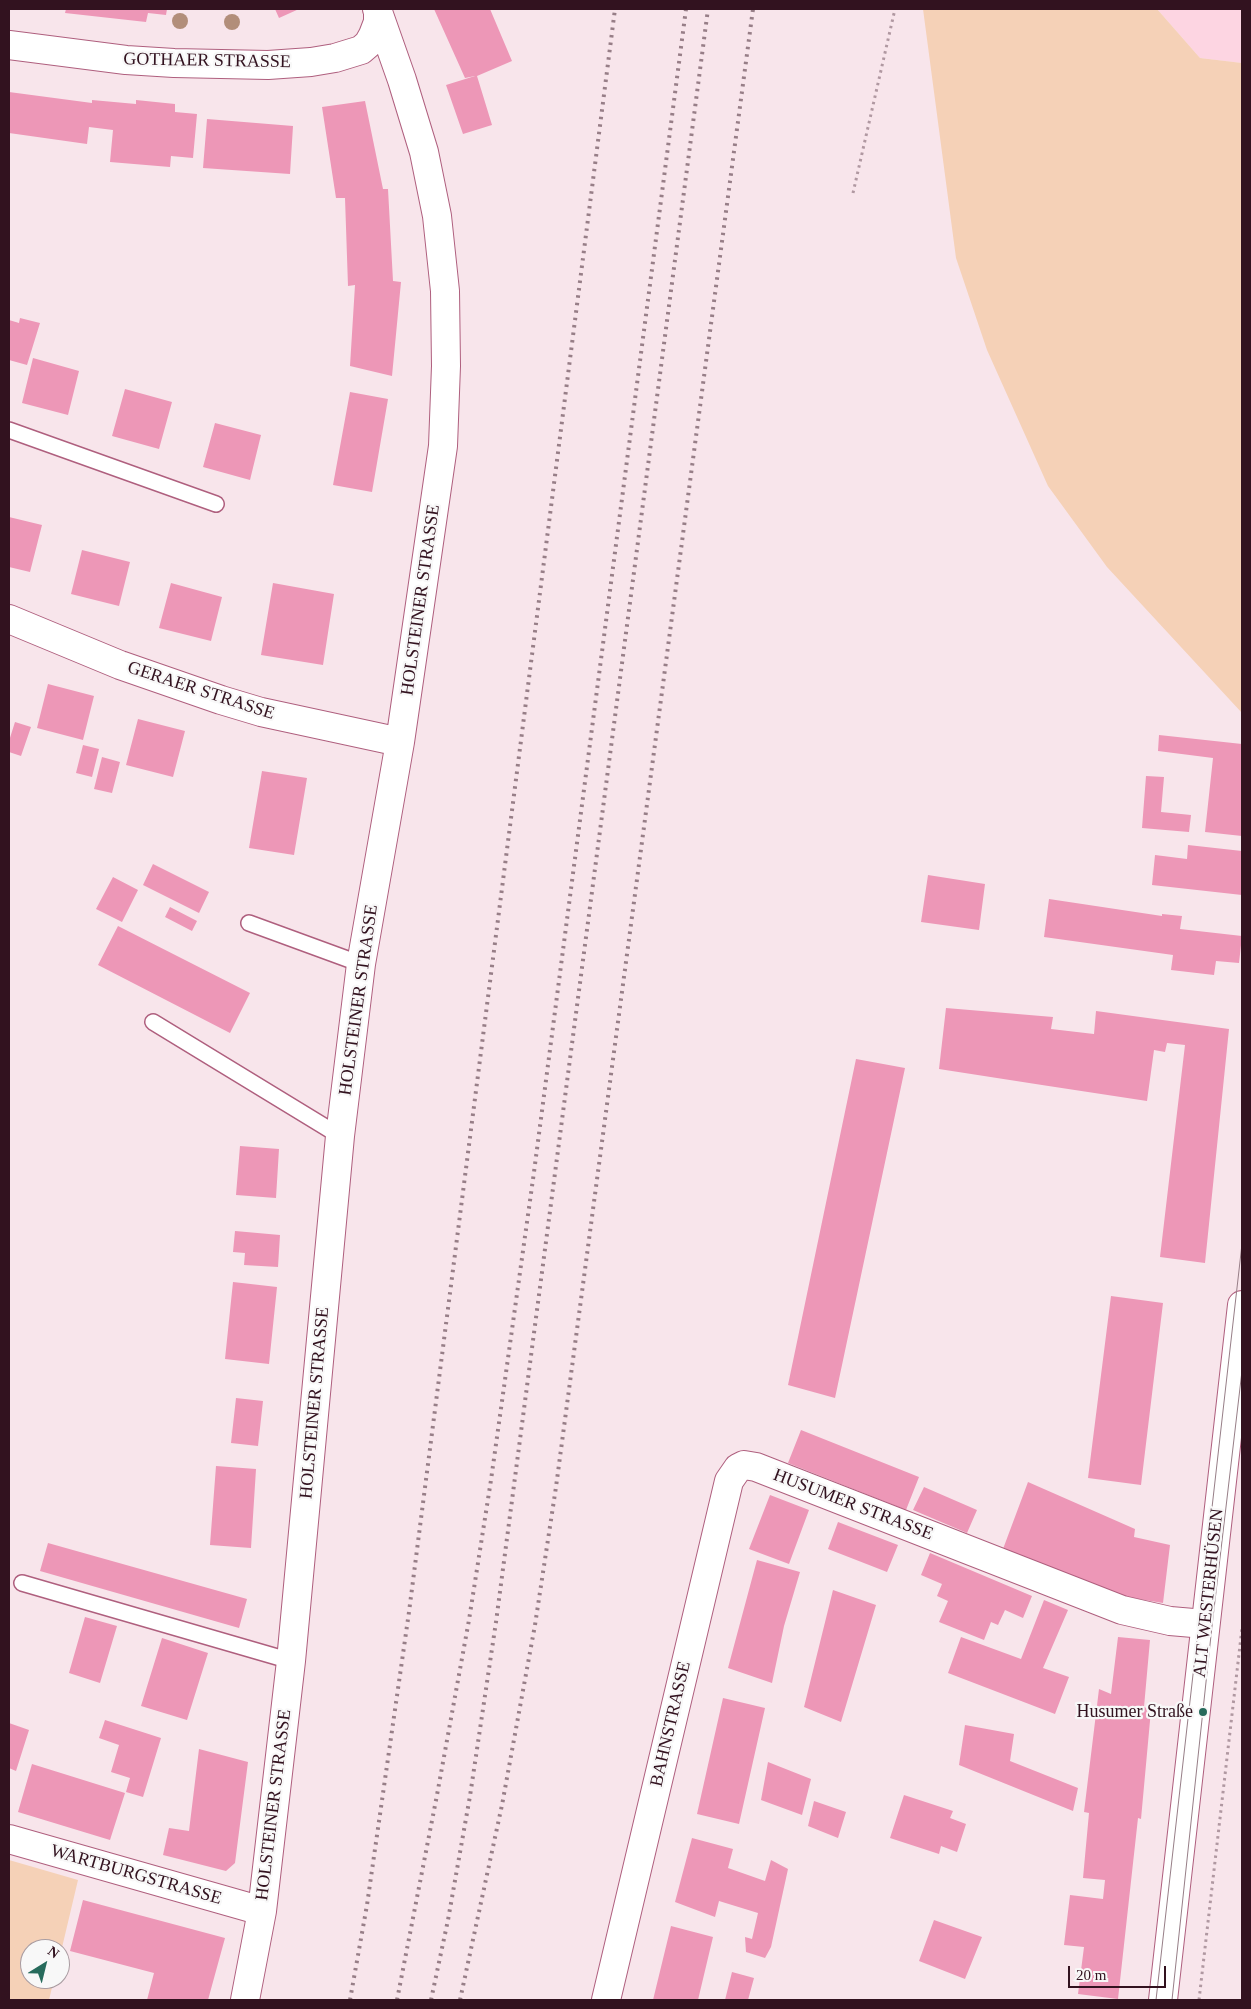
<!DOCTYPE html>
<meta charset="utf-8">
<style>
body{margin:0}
#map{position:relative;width:1251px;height:2009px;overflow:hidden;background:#f8e5eb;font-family:Georgia,serif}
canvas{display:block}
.frame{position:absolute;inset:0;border:10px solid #32121f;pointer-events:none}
.north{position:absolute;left:20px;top:1939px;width:50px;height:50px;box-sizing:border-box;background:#f8f8f8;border:1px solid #a99ca1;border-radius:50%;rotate:36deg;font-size:14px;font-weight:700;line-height:20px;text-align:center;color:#32121f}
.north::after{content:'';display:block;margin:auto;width:18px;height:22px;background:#276b5c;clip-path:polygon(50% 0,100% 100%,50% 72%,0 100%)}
.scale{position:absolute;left:1068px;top:1966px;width:98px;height:22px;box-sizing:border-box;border:2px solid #32121f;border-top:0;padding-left:6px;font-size:15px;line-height:18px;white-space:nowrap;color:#32121f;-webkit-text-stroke:4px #f8f8f8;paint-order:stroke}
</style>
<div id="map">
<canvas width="1251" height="2009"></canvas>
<div class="frame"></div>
<div class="north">N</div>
<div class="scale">20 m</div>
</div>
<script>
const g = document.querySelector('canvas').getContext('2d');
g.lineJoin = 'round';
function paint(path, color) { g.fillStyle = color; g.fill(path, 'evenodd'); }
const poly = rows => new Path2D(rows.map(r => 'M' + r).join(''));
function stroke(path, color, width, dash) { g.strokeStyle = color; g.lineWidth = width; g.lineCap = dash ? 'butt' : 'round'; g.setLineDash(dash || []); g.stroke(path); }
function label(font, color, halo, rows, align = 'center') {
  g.font = font + ' Georgia,serif'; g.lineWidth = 4.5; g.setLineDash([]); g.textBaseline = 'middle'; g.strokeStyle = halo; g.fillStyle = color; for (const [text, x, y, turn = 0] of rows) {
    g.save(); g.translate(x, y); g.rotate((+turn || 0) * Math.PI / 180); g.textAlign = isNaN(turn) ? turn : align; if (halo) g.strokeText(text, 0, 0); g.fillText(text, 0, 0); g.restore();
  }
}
paint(poly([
 [1157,9,1242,9,1242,63,1200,58]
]), '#fdd5e2');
paint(poly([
 [923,9,1157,9,1200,58,1242,63,1242,713,1107,567,1048,486,987,350,956,258],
 [9,1860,78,1880,60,1956,60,1949,30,1949,30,1979,54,1979,49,2000,9,2000]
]), '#f5d1b7');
paint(poly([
 [66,9,167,9,166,15,148,13,146,22,65,13],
 [275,9,299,9,279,18],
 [434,9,490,9,512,61,477,76,492,125,463,134,446,85,475,76,465,78],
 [9,92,92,103,92,100,136,104,136,100,175,104,175,112,197,114,193,158,171,156,170,167,110,162,113,130,89,127,87,144,9,133],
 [365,101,383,189,388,189,393,281,401,282,392,376,350,366,355,285,348,286,345,198,336,198,322,107],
 [207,119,293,126,290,174,203,168],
 [20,318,40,323,27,365,9,360,9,320,19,323],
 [33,358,79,371,68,415,22,403],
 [125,389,172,402,159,449,112,436],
 [350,392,388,399,372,492,333,485],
 [215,423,261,435,250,480,203,467],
 [9,517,42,525,30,572,9,567],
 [82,550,130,562,119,606,71,594],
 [171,583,222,597,211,641,159,628],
 [273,583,334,594,323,665,261,655],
 [48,684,94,696,83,740,37,728],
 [138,719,185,731,173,777,126,765],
 [15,722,31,727,21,756,9,752,9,741],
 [1159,735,1242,744,1242,836,1205,832,1213,758,1158,751],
 [83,745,99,749,92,777,76,773],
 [102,757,120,762,112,793,94,789],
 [262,771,307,778,294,855,249,848],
 [1146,776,1164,777,1161,812,1191,815,1189,832,1142,828],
 [1188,845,1242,851,1242,895,1152,885,1155,855,1187,859],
 [153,864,209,892,199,913,143,885],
 [928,875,985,884,979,930,921,922],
 [113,877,138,890,122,922,96,909],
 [1049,899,1162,916,1162,914,1182,916,1180,929,1242,936,1239,963,1216,961,1214,975,1171,970,1173,955,1044,937],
 [170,907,197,921,192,931,165,917],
 [118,926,250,993,230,1033,98,965],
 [946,1008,1053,1017,1051,1029,1094,1034,1096,1011,1229,1029,1205,1263,1160,1257,1185,1045,1167,1043,1165,1052,1154,1050,1147,1101,1042,1085,939,1069],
 [856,1059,905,1068,835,1398,788,1385],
 [240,1146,279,1149,276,1198,236,1195],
 [235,1231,280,1235,278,1267,244,1265,245,1253,233,1252],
 [233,1282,277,1287,269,1364,225,1359],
 [1111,1296,1163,1303,1141,1485,1088,1478],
 [236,1398,263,1401,258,1446,231,1443],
 [801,1430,919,1477,906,1510,788,1463],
 [216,1466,256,1469,251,1548,210,1545],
 [1028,1482,1135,1529,1134,1537,1170,1545,1163,1603,1126,1597,1003,1549],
 [924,1487,977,1510,967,1533,913,1510],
 [770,1495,809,1510,789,1564,749,1549],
 [838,1522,898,1545,887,1572,828,1549],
 [48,1543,247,1599,239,1628,40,1571],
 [930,1553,1032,1596,1023,1618,1005,1610,998,1625,991,1622,984,1640,939,1622,948,1601,937,1596,942,1584,921,1575],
 [757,1560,800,1572,784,1626,772,1683,728,1668],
 [833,1590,876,1605,841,1722,804,1707],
 [1044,1600,1068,1610,1043,1668,1069,1677,1055,1714,948,1673,961,1637,1021,1659],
 [85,1617,117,1626,100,1683,69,1673],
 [1118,1637,1150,1640,1144,1707,1151,1710,1141,1819,1138,1818,1118,1999,1078,1994,1084,1947,1064,1945,1070,1895,1103,1899,1105,1880,1083,1878,1089,1813,1084,1812,1099,1689,1111,1694],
 [162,1638,208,1653,187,1720,141,1706],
 [723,1698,765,1708,739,1824,697,1814],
 [105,1720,161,1738,143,1797,126,1792,130,1778,111,1772,119,1745,99,1738],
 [9,1723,29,1730,16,1771,9,1768],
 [965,1725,1014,1734,1010,1761,1078,1788,1073,1811,959,1765],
 [199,1749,248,1762,235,1863,226,1871,163,1855,169,1828,189,1831],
 [768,1762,811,1779,802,1815,761,1800],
 [32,1764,125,1793,110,1840,18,1812],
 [904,1795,953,1811,950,1818,966,1824,957,1852,941,1846,939,1854,890,1838],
 [814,1801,846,1812,838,1838,808,1826],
 [692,1838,733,1849,728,1868,765,1881,771,1860,788,1869,771,1947,765,1958,746,1952,745,1937,752,1939,758,1913,719,1901,715,1917,675,1902],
 [83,1900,225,1938,208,2000,147,2000,154,1973,70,1951],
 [934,1920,982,1937,965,1979,919,1961],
 [671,1926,713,1937,698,2000,653,2000],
 [732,1972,754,1978,748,2000,725,2000]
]), '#ed97b7');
const lane = poly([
 [9,430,216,504],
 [249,923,361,964],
 [153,1022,340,1136],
 [22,1583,291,1661]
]);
const street = poly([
 [9,45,126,60,174,63,268,65,311,62,335,58,361,50,368,44,373,35,378,22,378,11],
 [9,619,120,665,221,700,261,712,400,742],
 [9,1839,262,1911],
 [245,2000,262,1911,291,1661,340,1136,361,964,400,742,443,446,446,366,445,291,437,216,424,152,402,80,377,9],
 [606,2000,729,1481,738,1468,744,1465,756,1467,1122,1610,1170,1621,1205,1624]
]);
const secondary = poly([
 [1163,2000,1242,1305]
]);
stroke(lane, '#af5f7e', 18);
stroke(street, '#af5f7e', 30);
stroke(secondary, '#af5f7e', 30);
stroke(poly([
 [853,193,895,9],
 [1199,2000,1242,1628]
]), '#b098a1', 3, [2.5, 4]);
stroke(lane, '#fff', 15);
stroke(street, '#fff', 28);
stroke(secondary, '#fff', 28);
stroke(poly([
 [1156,2000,1242,1244],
 [1172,2000,1212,1626,1242,1371]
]), '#977e87', 1);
stroke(poly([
 [350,2000,367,1905,409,1612,615,9],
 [397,2000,437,1795,469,1620,491,1480,534,1172,686,9],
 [431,2000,448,1920,470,1796,496,1622,708,9],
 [460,2000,502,1805,535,1625,556,1487,753,9]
]), '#977e87', 4, [2.5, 5]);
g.fillStyle = '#b28e7a';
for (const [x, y] of [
 [180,21],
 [232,22]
]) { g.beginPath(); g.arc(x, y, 8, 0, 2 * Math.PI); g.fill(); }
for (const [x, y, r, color] of [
 [1203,1712,5,"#276b5c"]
]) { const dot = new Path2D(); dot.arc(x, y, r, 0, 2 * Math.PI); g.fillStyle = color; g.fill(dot); stroke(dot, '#f8f8f8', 2); }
label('18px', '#32121f', '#f8f8f8', [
 ["GOTHAER STRASSE",207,61,1],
 ["HOLSTEINER STRASSE",421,600,-82],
 ["GERAER STRASSE",201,691,18],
 ["HOLSTEINER STRASSE",359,1000,-82],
 ["HOLSTEINER STRASSE",315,1403,-85],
 ["HUSUMER STRASSE",853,1505,21],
 ["ALT WESTERHÜSEN",1209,1593,-84],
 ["BAHNSTRASSE",671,1724,-77],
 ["HOLSTEINER STRASSE",274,1805,-83],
 ["WARTBURGSTRASSE",136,1875,16]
]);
label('18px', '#32121f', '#f8f8f8', [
 ["Husumer Straße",1193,1712]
], 'right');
</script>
